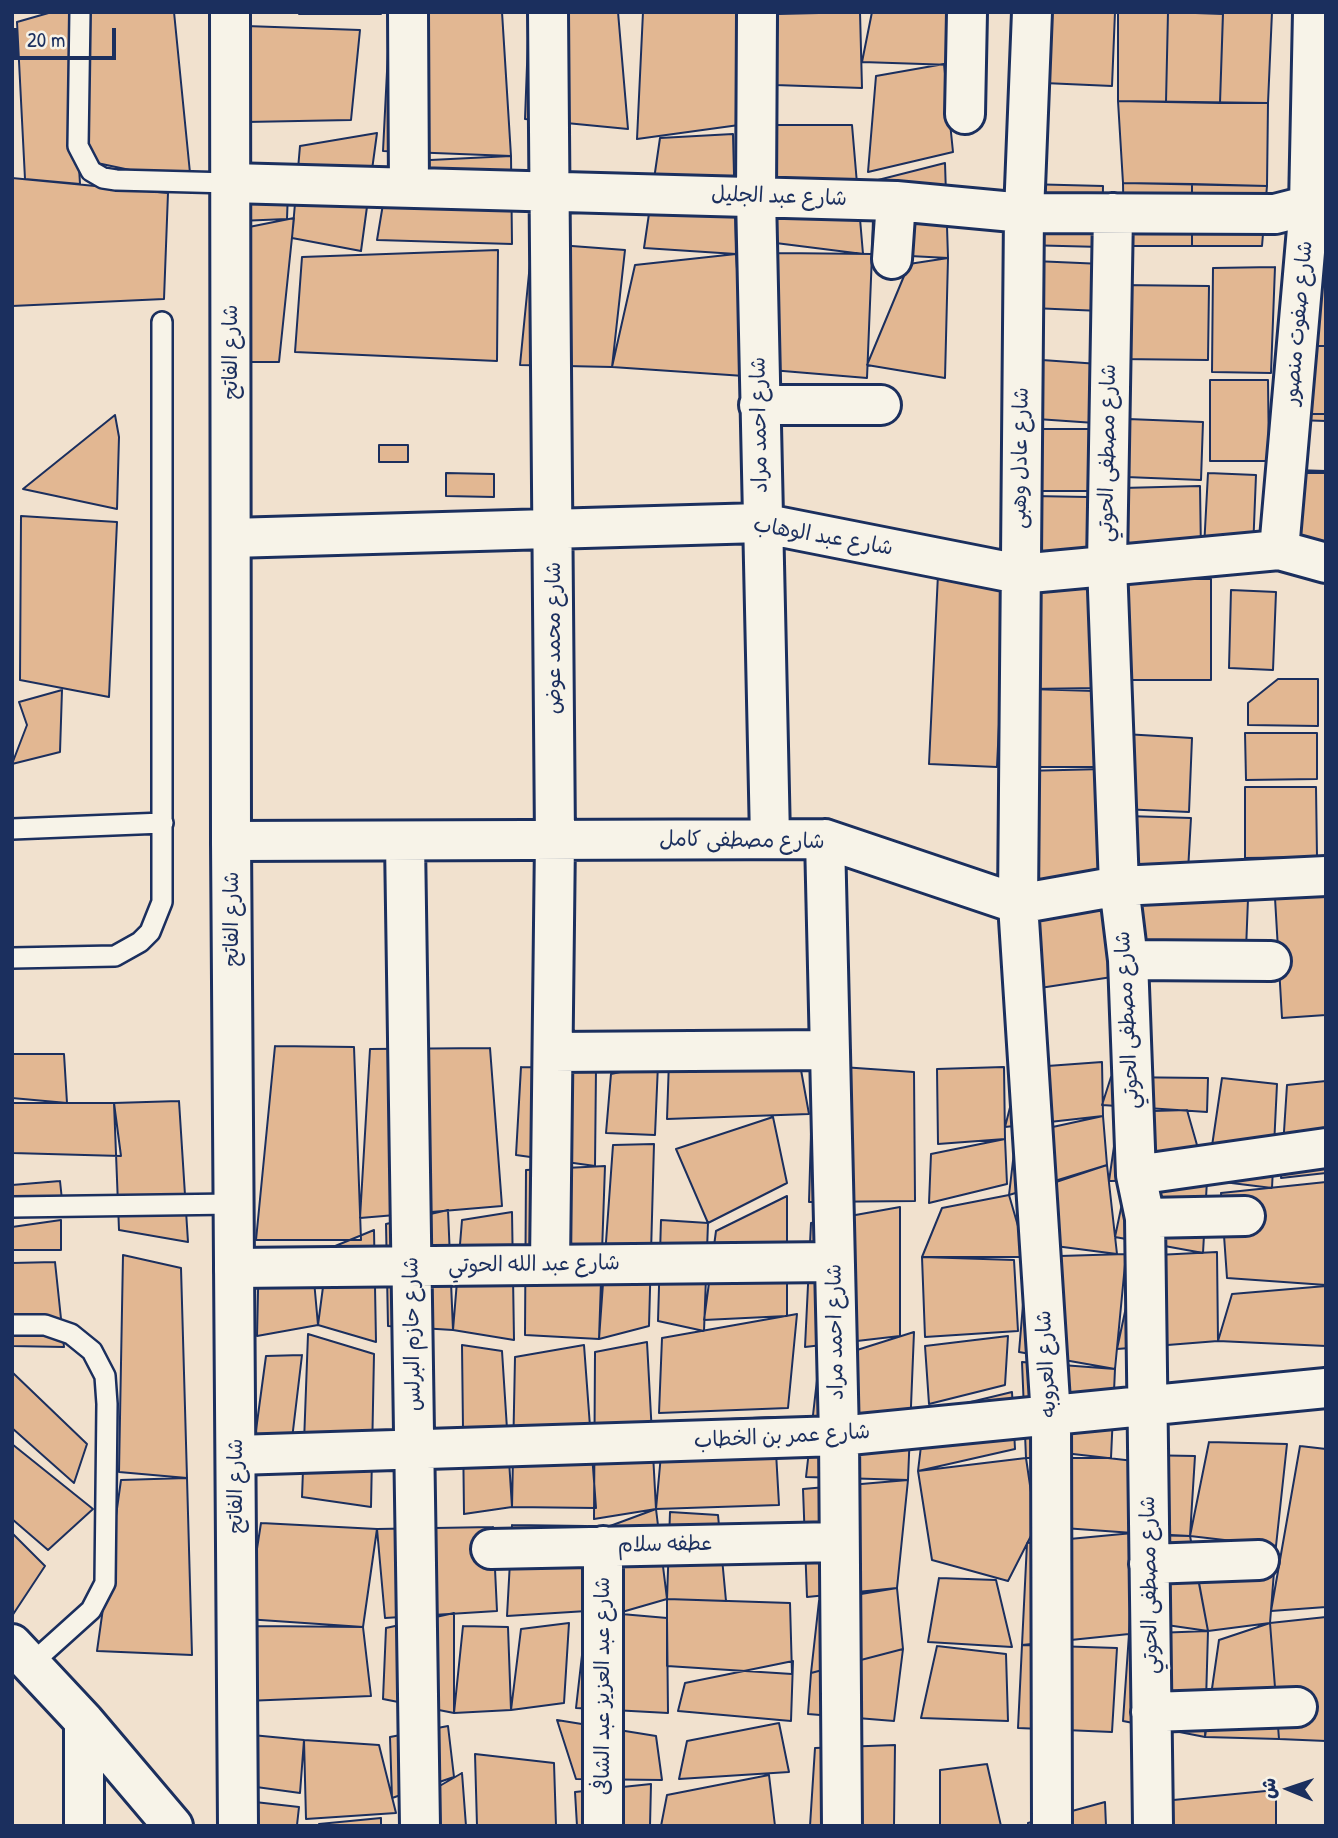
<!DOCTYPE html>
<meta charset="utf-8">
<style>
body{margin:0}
#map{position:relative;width:1338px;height:1838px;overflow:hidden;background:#f1e1ce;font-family:"Patrick Hand","Playpen Sans Arabic",sans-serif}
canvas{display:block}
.frame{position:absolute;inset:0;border:14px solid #1b2f5e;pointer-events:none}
.north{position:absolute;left:1254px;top:1754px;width:70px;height:70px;-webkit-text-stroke:5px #f7f3e8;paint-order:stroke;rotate:272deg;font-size:19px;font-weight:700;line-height:28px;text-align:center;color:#1b2f5e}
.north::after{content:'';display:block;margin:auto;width:24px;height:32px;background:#1b2f5e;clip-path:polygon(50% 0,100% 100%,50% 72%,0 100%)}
.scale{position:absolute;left:14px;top:28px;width:102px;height:32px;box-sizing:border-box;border:4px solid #1b2f5e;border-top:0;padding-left:9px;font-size:21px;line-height:24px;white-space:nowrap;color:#1b2f5e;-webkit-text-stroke:5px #f7f3e8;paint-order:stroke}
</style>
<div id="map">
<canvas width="1338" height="1838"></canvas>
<div class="frame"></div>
<div class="north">ش</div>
<div class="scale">20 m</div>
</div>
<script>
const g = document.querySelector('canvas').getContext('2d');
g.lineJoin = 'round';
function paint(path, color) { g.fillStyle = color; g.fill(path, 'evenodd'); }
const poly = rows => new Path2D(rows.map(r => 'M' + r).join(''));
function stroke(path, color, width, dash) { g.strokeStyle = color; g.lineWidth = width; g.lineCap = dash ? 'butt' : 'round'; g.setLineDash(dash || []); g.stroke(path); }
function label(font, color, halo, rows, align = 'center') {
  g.font = font + ' "Patrick Hand","Playpen Sans Arabic",sans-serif'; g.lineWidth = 5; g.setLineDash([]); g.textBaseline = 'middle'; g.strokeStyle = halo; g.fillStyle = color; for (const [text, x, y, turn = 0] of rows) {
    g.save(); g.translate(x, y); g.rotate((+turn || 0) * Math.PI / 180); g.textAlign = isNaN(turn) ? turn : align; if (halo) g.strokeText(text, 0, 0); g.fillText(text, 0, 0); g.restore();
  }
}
const building = poly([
 [52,12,70,12,80,184,25,179,17,22,52,12],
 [80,12,174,12,191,183,83,160,80,12],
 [299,12,381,12,381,14,299,14,299,12],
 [390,12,502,12,511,156,383,151,390,12],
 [529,12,618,12,628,129,525,119,529,12],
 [643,12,738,12,739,125,637,139,643,12],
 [860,12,862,88,775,85,778,14,860,12],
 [872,12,956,12,953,65,862,62,872,12],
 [1036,12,1115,12,1112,86,1044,83,1036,12],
 [1118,12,1168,12,1166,102,1118,101,1118,12],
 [1168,12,1223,14,1220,103,1166,102,1168,12],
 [1223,12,1272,12,1268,103,1220,103,1223,12],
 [246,26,360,30,351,120,246,122,246,26],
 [944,64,953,152,868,172,876,76,944,64],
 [1118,101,1268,103,1267,186,1123,183,1118,101],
 [739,125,852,125,863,254,736,238,739,125],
 [377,133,361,251,292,238,300,146,377,133],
 [733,134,736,254,644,248,660,138,733,134],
 [511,156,512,244,377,240,390,162,511,156],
 [945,163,948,258,872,254,874,181,945,163],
 [12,178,168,193,164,299,12,306,12,178],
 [239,183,288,191,287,219,239,221,239,183],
 [1123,183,1192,184,1192,246,1124,246,1123,183],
 [1025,184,1103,186,1102,247,1023,245,1025,184],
 [1192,184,1267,186,1262,246,1192,246,1192,184],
 [294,218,279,362,241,362,239,229,294,218],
 [532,243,625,250,612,367,520,365,532,243],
 [498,250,497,361,295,352,302,257,498,250],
 [777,253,872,254,867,378,771,370,777,253],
 [736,254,744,376,612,367,635,265,736,254],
 [948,258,945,378,867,365,909,264,948,258],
 [1034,261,1103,264,1101,311,1032,308,1034,261],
 [1275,267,1271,373,1212,372,1213,268,1275,267],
 [1298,267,1326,267,1326,346,1297,346,1298,267],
 [1119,285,1209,286,1208,360,1119,359,1119,285],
 [1297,346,1326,346,1326,414,1292,414,1297,346],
 [1042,360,1099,364,1095,423,1037,419,1042,360],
 [1210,380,1268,380,1269,461,1210,461,1210,380],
 [1292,414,1326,414,1326,473,1292,473,1292,414],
 [115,415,119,437,117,509,23,489,115,415],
 [1128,419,1203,422,1201,480,1126,477,1128,419],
 [1296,420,1326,421,1326,471,1294,470,1296,420],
 [1035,429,1099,429,1099,491,1035,491,1035,429],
 [379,445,408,445,408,462,379,462,379,445],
 [1326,471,1326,547,1298,547,1297,472,1326,471],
 [446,473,494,474,494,497,446,496,446,473],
 [1208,473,1256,475,1253,550,1204,548,1208,473],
 [1200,486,1201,553,1123,555,1122,488,1200,486],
 [1033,496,1088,497,1087,556,1033,555,1033,496],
 [21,516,117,522,109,697,20,680,21,516],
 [938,574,1006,577,997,767,929,764,938,574],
 [1095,576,1098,688,1030,689,1028,577,1095,576],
 [1126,579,1211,579,1211,680,1126,680,1126,579],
 [1231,590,1276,592,1273,670,1229,668,1231,590],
 [1278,679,1318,679,1318,726,1248,725,1248,703,1278,679],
 [1030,689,1094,691,1094,767,1029,767,1030,689],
 [62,690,60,752,12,764,27,725,19,702,62,690],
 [1245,733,1317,733,1317,779,1246,780,1245,733],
 [1124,734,1192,738,1189,812,1121,809,1124,734],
 [1103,769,1105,879,1026,881,1024,771,1103,769],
 [1245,787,1316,787,1317,857,1245,858,1245,787],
 [1127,816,1191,818,1188,871,1125,869,1127,816],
 [1141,894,1248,899,1246,950,1139,944,1141,894],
 [1326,895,1326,1015,1282,1018,1275,898,1326,895],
 [1115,901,1125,975,1040,988,1030,912,1115,901],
 [275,1046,354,1047,361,1240,256,1240,275,1046],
 [490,1048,502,1206,360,1218,370,1049,490,1048],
 [12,1054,64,1054,67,1103,12,1098,12,1054],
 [799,1059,809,1114,667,1119,669,1060,799,1059],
 [1102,1062,1103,1116,1005,1127,1020,1068,1102,1062],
 [658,1064,655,1135,606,1133,611,1074,658,1064],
 [813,1065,914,1072,915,1201,809,1202,813,1065],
 [521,1067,596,1068,595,1166,516,1155,521,1067],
 [1004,1067,1005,1139,938,1144,937,1069,1004,1067],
 [1111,1077,1208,1078,1207,1112,1102,1105,1111,1077],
 [1222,1078,1277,1084,1272,1188,1207,1180,1222,1078],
 [1326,1081,1326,1173,1281,1178,1287,1085,1326,1081],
 [179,1101,188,1242,119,1230,114,1103,179,1101],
 [12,1103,114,1103,121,1156,12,1153,12,1103],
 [1187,1110,1207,1180,1109,1181,1119,1112,1187,1110],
 [1103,1116,1107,1165,1009,1195,1016,1135,1103,1116],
 [773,1117,787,1183,708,1223,676,1149,773,1117],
 [1005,1139,1007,1184,929,1203,931,1154,1005,1139],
 [654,1144,649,1326,599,1339,613,1145,654,1144],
 [1107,1165,1117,1254,1032,1243,1026,1192,1107,1165],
 [605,1166,599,1339,525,1335,526,1170,605,1166],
 [1207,1180,1203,1253,1115,1237,1124,1194,1207,1180],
 [60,1181,62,1200,12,1201,12,1185,60,1181],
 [1326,1182,1326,1285,1227,1278,1221,1193,1326,1182],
 [1009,1195,1027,1257,922,1257,942,1208,1009,1195],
 [787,1196,787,1316,704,1320,716,1231,787,1196],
 [900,1207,900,1336,805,1347,811,1223,900,1207],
 [448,1210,453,1330,388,1326,386,1224,448,1210],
 [512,1212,514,1340,453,1330,462,1220,512,1212],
 [61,1220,61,1250,12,1250,12,1227,61,1220],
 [661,1220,708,1223,704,1331,658,1321,661,1220],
 [374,1230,376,1342,318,1325,328,1249,374,1230],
 [311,1247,318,1325,257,1336,259,1248,311,1247],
 [1217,1252,1218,1341,1117,1349,1137,1256,1217,1252],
 [1126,1254,1115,1369,1019,1352,1027,1257,1126,1254],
 [123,1255,181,1268,187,1478,119,1472,123,1255],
 [922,1257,1014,1260,1018,1331,925,1337,922,1257],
 [55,1262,64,1347,12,1346,12,1263,55,1262],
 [1326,1286,1326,1346,1218,1341,1232,1294,1326,1286],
 [797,1314,788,1408,659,1413,662,1338,797,1314],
 [914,1332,908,1480,806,1477,819,1362,914,1332],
 [308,1334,374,1354,371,1507,302,1497,308,1334],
 [1008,1336,1005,1385,929,1404,925,1346,1008,1336],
 [647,1342,656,1509,594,1519,595,1352,647,1342],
 [462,1345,502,1351,512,1507,464,1514,462,1345],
 [584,1345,596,1508,512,1507,515,1357,584,1345],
 [302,1355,292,1439,254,1445,266,1356,302,1355],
 [1022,1362,1115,1369,1111,1458,1026,1458,1022,1362],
 [12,1372,87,1444,74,1483,12,1428,12,1372],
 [1012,1392,1015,1449,918,1471,925,1413,1012,1392],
 [774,1417,779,1505,656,1509,664,1422,774,1417],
 [1209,1442,1287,1444,1276,1546,1190,1536,1209,1442],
 [12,1444,93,1509,48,1550,12,1519,12,1444],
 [1300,1446,1326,1449,1326,1607,1271,1611,1300,1446],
 [1038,1450,1134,1461,1133,1533,1036,1526,1038,1450],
 [1139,1455,1195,1456,1190,1536,1133,1533,1139,1455],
 [1026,1458,1036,1526,1008,1581,932,1560,918,1471,1026,1458],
 [187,1478,192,1655,97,1651,121,1480,187,1478],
 [908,1480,897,1588,807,1597,803,1489,908,1480],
 [656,1509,667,1599,615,1614,610,1526,656,1509],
 [670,1512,718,1515,726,1601,667,1599,670,1512],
 [261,1523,377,1529,363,1627,246,1619,261,1523],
 [512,1525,586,1526,587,1611,507,1616,512,1525],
 [493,1527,497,1611,385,1618,377,1529,493,1527],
 [12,1533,45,1566,12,1616,12,1533],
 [1133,1533,1129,1634,1022,1645,1027,1543,1133,1533],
 [1141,1535,1190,1536,1208,1631,1139,1621,1141,1535],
 [1192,1545,1276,1546,1270,1623,1208,1631,1192,1545],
 [939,1578,996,1580,1012,1647,928,1642,939,1578],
 [897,1588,903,1649,811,1673,819,1601,897,1588],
 [667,1599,790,1603,792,1674,667,1666,667,1599],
 [587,1611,667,1618,668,1713,576,1708,587,1611],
 [454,1613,454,1713,383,1699,386,1628,454,1613],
 [1326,1617,1326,1741,1279,1739,1270,1623,1326,1617],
 [569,1623,564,1703,511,1710,521,1629,569,1623],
 [1270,1623,1279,1739,1205,1737,1219,1640,1270,1623],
 [257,1626,363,1627,371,1696,245,1701,257,1626],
 [463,1626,508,1627,511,1710,454,1713,463,1626],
 [1208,1631,1205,1737,1123,1721,1129,1634,1208,1631],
 [1022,1645,1117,1648,1112,1732,1018,1728,1022,1645],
 [937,1646,1006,1654,1008,1721,921,1718,937,1646],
 [903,1649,894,1721,808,1714,811,1673,903,1649],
 [793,1661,791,1721,678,1711,685,1683,793,1661],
 [557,1720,656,1736,662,1780,576,1779,557,1720],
 [779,1723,789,1772,679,1779,687,1741,779,1723],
 [448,1726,454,1777,392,1798,390,1737,448,1726],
 [252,1735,304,1740,300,1793,249,1786,252,1735],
 [304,1740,379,1745,396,1813,306,1819,304,1740],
 [895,1745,894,1826,810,1826,815,1748,895,1745],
 [475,1754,554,1763,556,1826,477,1826,475,1754],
 [987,1764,1001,1826,940,1826,940,1770,987,1764],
 [462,1773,466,1826,403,1826,405,1806,462,1773],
 [769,1775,775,1826,661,1826,667,1795,769,1775],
 [651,1784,650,1826,577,1826,575,1792,651,1784],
 [1276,1790,1276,1826,1164,1826,1163,1801,1276,1790],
 [255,1802,299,1807,297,1825,253,1826,255,1802],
 [1105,1802,1106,1826,1028,1826,1028,1823,1105,1802],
 [381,1818,381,1826,319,1826,319,1824,381,1818]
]);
paint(building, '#e2b792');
stroke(building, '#1b2f5e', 2);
const service = poly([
 [80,12,78,146,91,171,103,178,116,180,230,183],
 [12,829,163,823],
 [12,958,115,956,140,942,150,932,162,902,162,322],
 [12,1207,234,1204],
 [12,1325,45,1325,71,1334,92,1351,105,1376,107,1404,105,1583,91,1610,31,1664]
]);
const minor = poly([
 [408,12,409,188],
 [548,12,555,839,550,1265],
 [757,12,756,196,770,838],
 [1032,12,1024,213,1018,904,1051,1417,1052,1826],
 [965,114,967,12],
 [230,183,896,201,1024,213,1275,214,1326,201],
 [1113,213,1107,564,1119,886,1128,960,1136,1175,1145,1218,1153,1826],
 [892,259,896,201],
 [759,405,881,405],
 [231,538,761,523,1019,574,1279,550,1326,563],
 [1279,550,1309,206,1313,12],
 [825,839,839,1436,842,1826],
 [231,841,825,839,1018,904,1119,886,1326,876],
 [405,842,420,1826],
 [1128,960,1271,961],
 [553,1052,830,1050],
 [1136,1175,1326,1148],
 [1145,1218,1245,1216],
 [234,1268,834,1262],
 [236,1455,839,1436,1326,1388],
 [603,1546,603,1826],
 [491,1549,839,1542],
 [1149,1564,1259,1560],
 [12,1644,84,1721,173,1826],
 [1151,1712,1297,1707],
 [84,1721,84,1826]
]);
const tertiary = poly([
 [230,12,231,841,238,1826]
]);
stroke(service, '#1b2f5e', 24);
stroke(minor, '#1b2f5e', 44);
stroke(tertiary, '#1b2f5e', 44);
stroke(service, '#f7f3e8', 19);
stroke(minor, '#f7f3e8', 38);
stroke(tertiary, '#f7f3e8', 38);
label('21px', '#1b2f5e', '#f7f3e8', [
 ["شارع عبد الجليل",779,197,2],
 ["شارع صفوت منصور",1299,323,-85],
 ["شارع الفاتح",231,352,-90],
 ["شارع احمد مراد",760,425,-91],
 ["شارع مصطفى الحوتي",1108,453,-89],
 ["شارع عادل وهبى",1021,458,-89],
 ["شارع عبد الوهاب",823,537,10],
 ["شارع محمد عوض",554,638,-90],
 ["شارع مصطفى كامل",742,841,1],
 ["شارع الفاتح",232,919,-90],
 ["شارع مصطفى الحوتي",1128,1020,-93],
 ["شارع عبد الله الحوتي",534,1265,-1],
 ["شارع احمد مراد",836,1332,-91],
 ["شارع حازم البرلس",413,1334,-91],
 ["شارع العروبه",1047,1364,-93],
 ["شارع عمر بن الخطاب",782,1437,-3],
 ["شارع الفاتح",236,1486,-90],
 ["عطفه سلام",665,1545,-1],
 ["شارع مصطفى الحوتي",1150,1585,-91],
 ["شارع عبد العزيز عبد الشافى",603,1686,-90]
]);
</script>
